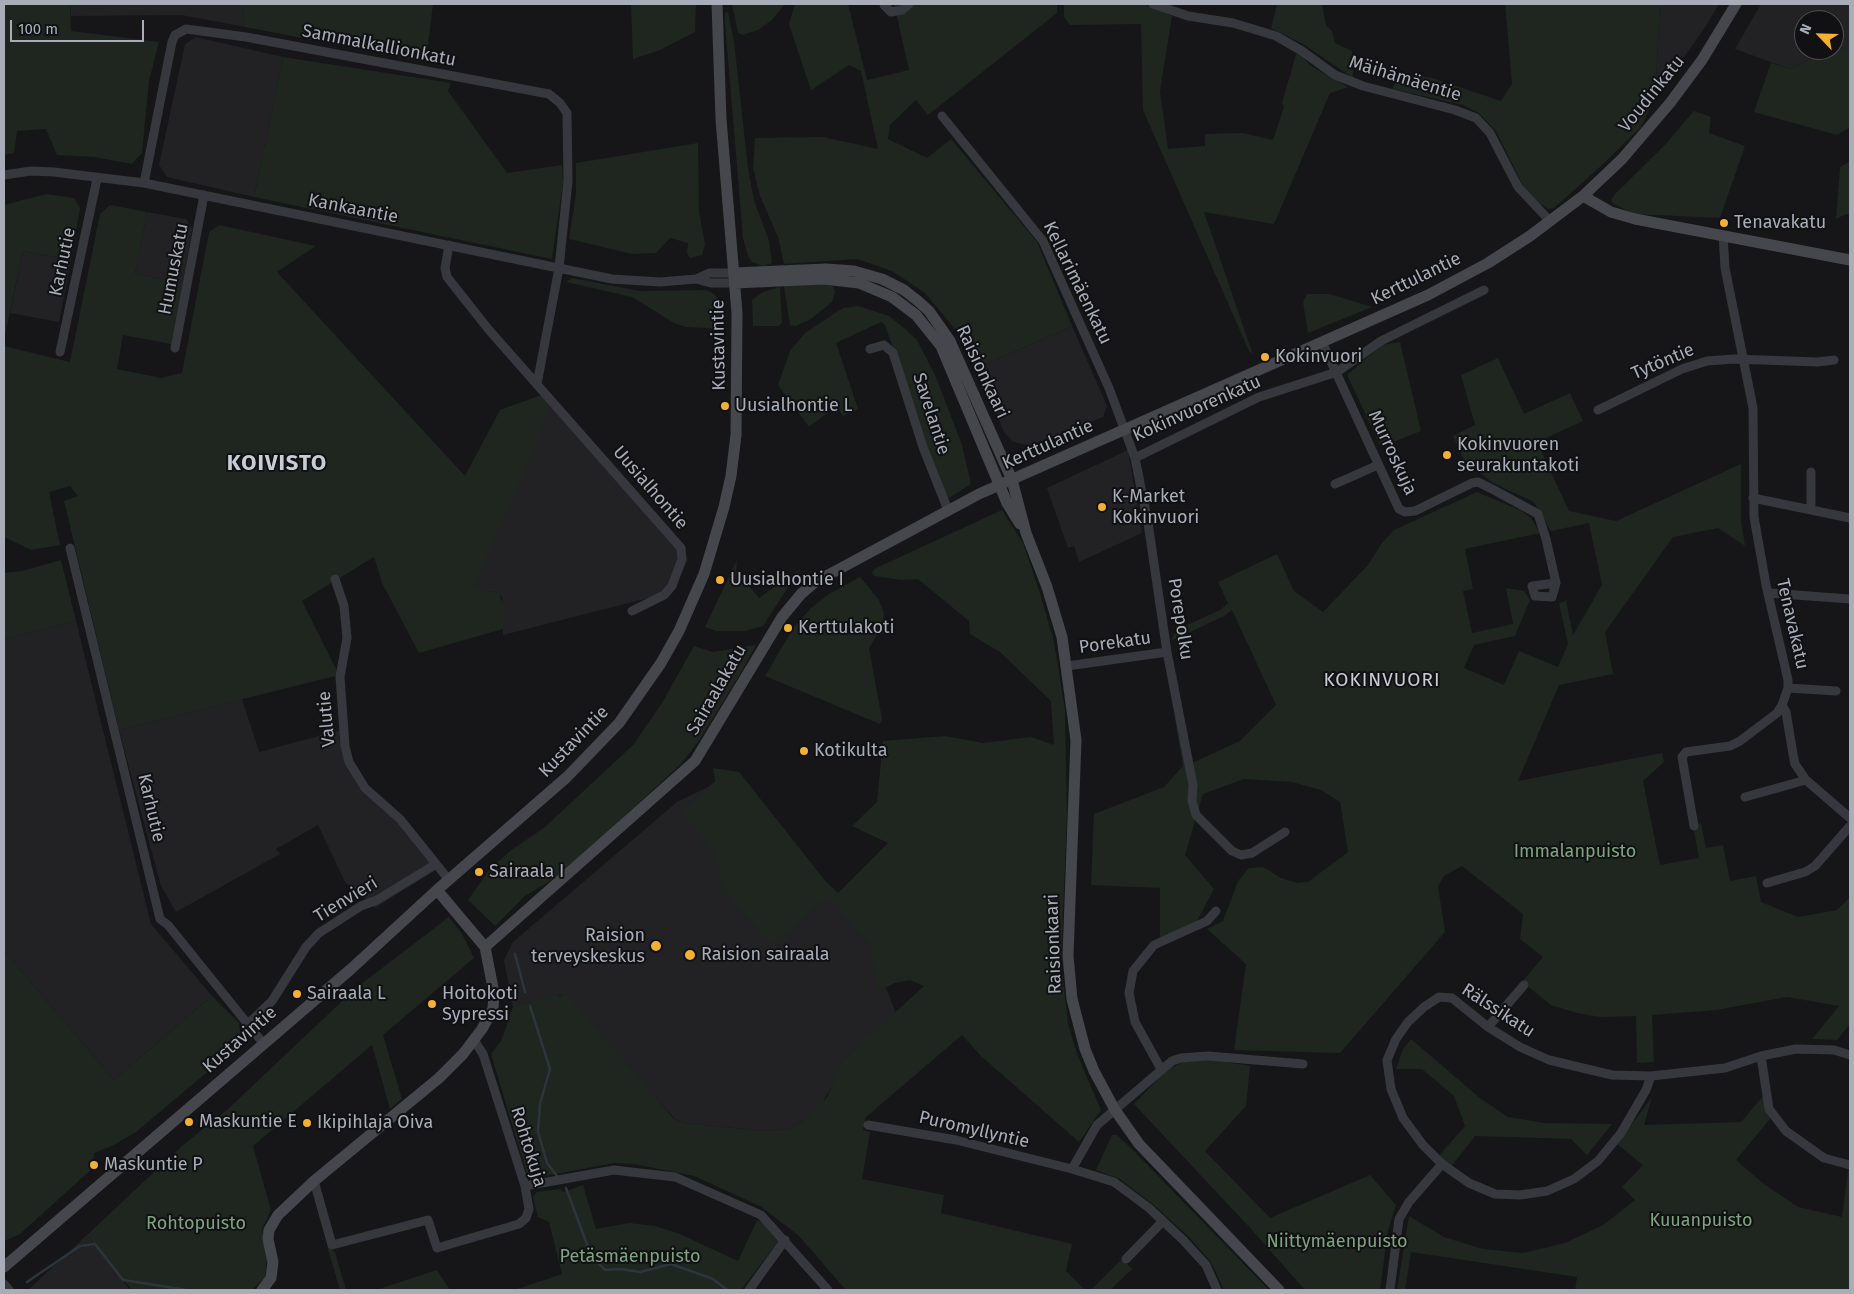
<!DOCTYPE html>
<meta charset="utf-8">
<style>
body{margin:0}
#map{position:relative;width:1854px;height:1294px;overflow:hidden;background:#161618;font-family:"Fira Sans",sans-serif}
canvas{display:block}
.frame{position:absolute;inset:0;border:5px solid #a8adb8;pointer-events:none}
.north{position:absolute;left:1794px;top:10px;width:50px;height:50px;box-sizing:border-box;background:#111113;border:1px solid #4d4f55;border-radius:50%;rotate:294deg;font-size:14px;font-weight:700;line-height:20px;text-align:center;color:#a8adb8}
.north::after{content:'';display:block;margin:auto;width:18px;height:22px;background:#f2b134;clip-path:polygon(50% 0,100% 100%,50% 72%,0 100%)}
.scale{position:absolute;left:10px;top:20px;width:134px;height:22px;box-sizing:border-box;border:2px solid #a8adb8;border-top:0;padding-left:6px;font-size:15px;line-height:18px;white-space:nowrap;color:#a8adb8;-webkit-text-stroke:4px #111113;paint-order:stroke}
</style>
<div id="map">
<canvas width="1854" height="1294"></canvas>
<div class="frame"></div>
<div class="north">N</div>
<div class="scale">100 m</div>
</div>
<script>
const g = document.querySelector('canvas').getContext('2d');
g.lineJoin = 'round';
function paint(path, color) { g.fillStyle = color; g.fill(path, 'evenodd'); }
const poly = rows => new Path2D(rows.map(r => 'M' + r).join(''));
function stroke(path, color, width, dash) { g.strokeStyle = color; g.lineWidth = width; g.lineCap = dash ? 'butt' : 'round'; g.setLineDash(dash || []); g.stroke(path); }
function label(font, color, halo, rows, align = 'center') {
  g.font = font + ' "Fira Sans",sans-serif'; g.lineWidth = 4; g.setLineDash([]); g.textBaseline = 'middle'; g.strokeStyle = halo; g.fillStyle = color; for (const [text, x, y, turn = 0] of rows) {
    g.save(); g.translate(x, y); g.rotate((+turn || 0) * Math.PI / 180); g.textAlign = isNaN(turn) ? turn : align; if (halo) g.strokeText(text, 0, 0); g.fillText(text, 0, 0); g.restore();
  }
}
paint(poly([
 [70,4,243,4,245,27,181,15,71,16],
 [1660,4,1719,4,1704,29,1655,97],
 [1761,4,1850,4,1850,51,1834,49,1834,20,1804,20,1804,50,1832,50,1790,69,1735,49],
 [196,37,283,57,254,197,167,177,159,165,185,44],
 [147,212,186,219,192,229,183,283,135,274],
 [23,251,71,260,59,322,10,313],
 [1072,326,1107,406,1103,417,1031,446,1013,442,1004,432,977,368],
 [542,395,688,560,672,592,503,635,502,597,496,592,473,589,500,410],
 [1128,450,1142,533,1079,562,1074,546,1068,548,1047,488],
 [76,621,151,924,212,996,114,1080,4,951,4,639],
 [242,699,259,752,341,730,339,739,347,766,379,799,436,870,375,908,345,882,318,825,276,849,280,854,176,912,161,886,119,730],
 [739,772,826,882,838,893,869,942,896,1014,844,1059,839,1074,819,1108,808,1118,789,1129,765,1131,683,1123,675,1119,561,995,513,1007,504,960,513,942,677,802],
 [87,1235,130,1290,29,1289]
]), '#222225');
paint(poly([
 [4,4,70,4,71,31,159,42,149,81,142,153,132,164,94,157,57,155,46,129,17,131,14,153,4,155],
 [243,4,433,4,426,62,245,27],
 [631,4,696,4,695,32,660,50,633,59],
 [732,4,785,4,772,20,758,30,743,35,738,33],
 [795,4,848,4,867,80,909,70,894,4,1057,4,1057,13,928,115,916,100,890,125,888,139,927,158,951,139,1037,242,1072,326,977,368,954,328,925,293,892,271,857,259,784,264,778,237,760,196,753,168,755,138,823,137,878,149,861,71,849,65,811,90,789,24],
 [1064,4,1144,4,1172,16,1160,91,1168,149,1205,146,1205,134,1243,133,1273,140,1284,107,1282,103,1297,51,1311,66,1348,87,1330,93,1274,224,1204,212,1253,355,1249,351,1143,110,1141,24,1070,25,1064,17],
 [1277,4,1322,4,1326,25,1332,31,1335,43,1352,51,1353,78,1303,44,1271,28],
 [1505,4,1660,4,1655,97,1641,127,1601,166,1554,208,1548,209,1538,202,1523,186,1496,131,1479,113,1463,105,1392,89,1400,73,1432,78,1501,101,1512,84],
 [728,12,734,41,748,168,754,200,769,241,772,263,763,266,752,262,748,256,743,238,725,23,725,13],
 [1837,48,1850,51,1850,127,1837,135,1754,112,1771,63,1790,69],
 [283,57,451,83,448,91,507,173,562,165,563,183,552,259,254,197],
 [1694,111,1711,117,1709,133,1745,146,1720,218,1634,214,1612,203,1611,200,1615,194,1662,148],
 [698,143,699,212,705,244,702,255,690,258,687,253,688,243,670,238,656,253,632,254,569,239,576,194,576,163],
 [1850,161,1850,215,1846,214,1836,219,1840,167],
 [46,194,74,198,80,208,71,260,23,251,4,339,4,205],
 [110,205,147,212,135,274,183,283,171,344,123,335,117,369,161,378,182,373,209,232,219,225,316,246,277,272,465,476,500,410,542,395,550,404,529,461,473,588,499,593,503,605,503,629,419,653,382,583,374,557,302,601,339,675,119,730,64,501,78,496,70,486,49,492,60,545,31,550,4,537,4,346,70,362,100,214],
 [572,278,640,291,706,290,714,294,719,300,724,316,725,329,686,327,674,323,632,297,566,282],
 [820,283,833,286,835,291,832,302,811,319,796,326,790,325,784,286],
 [780,287,782,322,779,326,753,326,752,300,763,292],
 [1307,294,1330,294,1372,307,1308,333,1303,302],
 [858,306,889,316,903,327,917,340,936,377,962,445,971,484,949,498,944,494,885,325,881,322,836,343,858,409,843,416,836,406,809,427,778,385,790,351,805,333,843,308],
 [1400,342,1421,431,1381,447,1347,375,1382,345],
 [1498,358,1524,414,1570,393,1583,421,1537,442,1569,511,1616,521,1741,464,1741,521,1745,546,1718,528,1673,537,1605,632,1613,674,1559,685,1518,781,1662,753,1664,762,1643,781,1660,865,1699,858,1693,825,1701,823,1706,848,1723,845,1730,881,1756,876,1761,902,1798,917,1837,910,1850,897,1850,1024,1837,1040,1812,1039,1839,1006,1787,997,1716,1010,1652,1015,1654,1062,1637,1063,1636,1016,1600,1017,1577,1013,1551,1005,1522,982,1543,957,1520,939,1523,914,1462,866,1444,876,1438,886,1445,932,1340,1053,1234,1050,1246,964,1207,929,1223,921,1238,881,1249,868,1263,867,1281,878,1297,883,1308,882,1348,852,1340,802,1321,790,1292,782,1244,779,1203,794,1185,855,1214,889,1197,921,1160,941,1160,888,1091,885,1094,814,1164,787,1183,766,1167,671,1176,673,1192,763,1240,741,1276,705,1232,610,1224,616,1171,641,1176,630,1220,610,1228,603,1218,582,1277,554,1294,591,1323,612,1368,565,1382,543,1394,530,1477,492,1522,511,1531,518,1540,533,1465,549,1473,589,1463,591,1472,633,1513,624,1506,588,1524,591,1530,600,1515,636,1474,645,1464,668,1504,685,1519,651,1558,667,1568,644,1559,603,1566,601,1573,635,1602,585,1589,523,1551,531,1534,502,1493,483,1477,470,1470,473,1453,436,1475,425,1461,375],
 [1002,510,1023,543,1040,593,1054,642,1065,710,1067,815,1061,964,1068,1023,1077,1054,1101,1110,1079,1142,981,1056,962,1035,866,1117,863,1130,870,1132,862,1179,944,1195,941,1213,1072,1244,1066,1271,1085,1290,846,1290,798,1235,760,1206,694,1176,634,1164,614,1163,540,1177,527,1174,491,1054,501,1041,513,1007,554,996,568,996,674,1119,683,1123,765,1131,789,1129,808,1118,827,1097,844,1059,924,986,910,980,895,983,878,991,869,942,827,897,772,945,724,890,715,853,682,813,715,781,713,768,739,772,826,882,838,893,888,843,852,826,877,802,883,741,945,736,983,743,1031,737,1054,745,1051,701,1000,652,970,634,969,621,918,579,901,580,875,576,872,573,874,569],
 [61,560,76,621,4,639,4,573,22,571],
 [737,560,736,570,759,598,800,569,763,626,745,631,716,631,705,627],
 [860,577,879,600,884,613,883,625,869,648,882,719,880,724,765,676,794,627,811,608,829,594],
 [756,645,739,676,698,742,680,765,560,875,525,896,495,926,468,900,489,870,510,851,545,827,633,745,662,703,694,646,713,652],
 [449,917,462,934,474,958,383,1035,402,1099,390,1109,372,1045,253,1146,271,1210,262,1229,267,1259,265,1277,252,1290,132,1290,87,1235,183,1145,228,1109,356,988],
 [4,951,114,1080,212,996,239,1023,241,1037,236,1048,136,1132,114,1145,94,1153,93,1168,20,1234,4,1241],
 [1411,1039,1480,1098,1508,1117,1545,1123,1612,1124,1587,1155,1571,1139,1475,1136,1451,1167,1438,1157,1465,1126,1454,1096,1422,1069,1396,1069,1403,1049],
 [1212,1060,1250,1066,1246,1106,1205,1151,1270,1218,1370,1175,1396,1205,1388,1230,1380,1290,1305,1290,1251,1229,1134,1104,1168,1069,1183,1062],
 [1764,1095,1770,1119,1736,1160,1764,1184,1798,1207,1842,1217,1848,1170,1850,1170,1850,1290,1575,1290,1577,1277,1411,1252,1405,1290,1397,1290,1409,1216,1444,1237,1483,1249,1523,1253,1565,1243,1603,1225,1635,1200,1622,1187,1643,1165,1617,1144,1652,1097,1644,1125,1741,1122],
 [1112,1135,1117,1135,1135,1152,1269,1290,1224,1290,1211,1262,1189,1237,1154,1205,1120,1179,1096,1170],
 [583,1185,596,1229,629,1223,655,1226,680,1234,738,1261,757,1220,767,1226,780,1239,741,1290,514,1290,562,1274,549,1222,538,1217,533,1197,537,1192,560,1189,563,1192],
 [327,1246,335,1252,346,1290,340,1290],
 [1122,1259,1132,1269,1110,1290,1091,1290],
 [437,1270,450,1290,376,1290]
]), '#1e261f');
stroke(poly([
 [515,954,525,992],
 [530,1006,550,1069,540,1104,538,1132,547,1163,557,1176],
 [566,1188,591,1255,605,1270,621,1269,640,1272,671,1264,713,1279,727,1290],
 [27,1282,80,1246,95,1244,123,1280,187,1290]
]), '#2c353c', 2.5);
stroke(poly([
 [1153,4,1188,16,1233,23,1276,36,1302,51,1335,75,1363,86,1455,110,1476,118,1490,133,1518,187,1550,221],
 [884,5,891,12,902,10,909,4],
 [942,116,1043,241,1109,388,1135,458,1259,397,1337,372,1381,341,1484,290],
 [4,175,31,171,54,172,144,183,612,279,660,282,696,279,709,273,734,273],
 [144,183,172,42,175,35,186,29,246,37,549,94,560,103,567,113,568,181,559,268,537,384],
 [1723,235,1725,268,1753,408,1754,517,1766,585,1788,680,1788,688,1782,705,1786,712,1793,754,1795,764,1806,780,1850,818],
 [449,245,445,268,447,277,489,330,681,548,682,559,672,586,664,595,632,611],
 [696,279,711,283,735,283],
 [1322,342,1399,509,1405,512,1415,511,1472,483,1478,482,1494,490,1538,514,1546,539,1556,583,1552,597,1535,596,1532,586,1556,583],
 [175,348,204,195],
 [870,349,884,345,893,353,923,447,948,510],
 [60,352,97,179],
 [1598,410,1682,369,1707,361,1734,359,1818,362,1834,360],
 [1135,458,1148,523,1167,652,1193,785,1192,801,1196,815,1232,851,1241,855,1252,853,1285,832],
 [1811,472,1811,510],
 [1335,484,1378,465],
 [1753,498,1850,518],
 [70,548,160,919,168,925,263,1043],
 [335,579,344,606,347,638,340,677,345,746,349,762,365,788,400,819,449,880],
 [1769,593,1850,599],
 [1067,666,1167,652],
 [1788,688,1836,691],
 [1745,797,1806,780],
 [1694,826,1682,757,1686,752,1730,746,1740,741,1777,713,1782,705],
 [1767,883,1805,872,1815,866,1850,826],
 [248,1024,272,1001,306,947,319,933,361,906,377,900,436,864],
 [1488,1027,1524,985],
 [1761,1056,1769,1109,1786,1131,1824,1158,1850,1165],
 [1161,1069,1135,1022,1129,993,1133,971,1154,945,1207,921,1216,911],
 [1651,1076,1612,1075,1549,1060,1520,1047,1488,1027,1452,998,1439,997,1424,1007,1408,1022,1396,1039,1387,1060,1391,1089,1403,1118,1423,1145,1442,1164,1469,1183,1495,1194,1520,1195,1547,1191,1574,1179,1598,1161,1621,1133,1646,1090,1651,1076,1725,1068,1761,1056,1796,1049,1834,1050,1850,1055],
 [868,1125,956,1140,1072,1169,1097,1125,1172,1061,1181,1058,1208,1056,1303,1064],
 [1072,1169,1114,1182,1149,1208,1183,1240,1206,1265,1217,1290],
 [314,1181,332,1245,428,1220,437,1248,519,1224,526,1218,529,1209,525,1186,483,1054,474,1040],
 [525,1186,614,1170,675,1177,761,1215,828,1290],
 [1126,1259,1163,1221],
 [4,1284,9,1290],
 [749,1290,785,1240],
 [1390,1290,1399,1219,1409,1202,1442,1164]
]), '#37383d', 9);
stroke(poly([
 [1583,196,1611,212,1635,219,1850,260],
 [734,273,826,269,854,271,882,279,904,290,918,301,929,311,950,341,1012,480,1026,533,1047,587,1062,637,1076,740,1068,956,1072,999,1085,1049,1094,1071,1115,1110,1139,1144,1279,1290],
 [735,283,823,279,859,283,892,297,916,315,941,346,1007,503,1020,524],
 [485,947,695,761,782,617,801,594,815,582,979,494,1428,295,1488,263,1530,236,1583,196,1622,159,1670,103,1702,60,1736,4],
 [4,1267,351,969,437,890,567,777,619,723,661,663,679,631,704,574,724,507,731,476,736,435,737,313,721,119,717,4],
 [262,1290,271,1278,273,1262,268,1239,269,1230,278,1215,314,1181,439,1078,463,1054,482,1029,493,1009,494,993,485,947,437,890]
]), '#45474d', 11);
for (const [x, y, r, color] of [
 [1724,223,5,"#f2b134"],
 [1265,357,5,"#f2b134"],
 [725,406,5,"#f2b134"],
 [1447,455,5,"#f2b134"],
 [1102,507,5,"#f2b134"],
 [720,580,5,"#f2b134"],
 [788,628,5,"#f2b134"],
 [804,751,5,"#f2b134"],
 [479,872,5,"#f2b134"],
 [656,946,6,"#f2b134"],
 [690,955,6,"#f2b134"],
 [297,994,5,"#f2b134"],
 [432,1004,5,"#f2b134"],
 [189,1122,5,"#f2b134"],
 [307,1123,5,"#f2b134"],
 [94,1165,5,"#f2b134"]
]) { const dot = new Path2D(); dot.arc(x, y, r, 0, 2 * Math.PI); g.fillStyle = color; g.fill(dot); stroke(dot, '#111113', 2); }
label('18px', '#a8adb8', '#111113', [
 ["Sammalkallionkatu",379,46,11],
 ["Mäihämäentie",1405,79,17],
 ["Voudinkatu",1652,94,-51],
 ["Kankaantie",353,209,11],
 ["Karhutie",63,262,-78],
 ["Humuskatu",174,269,-79],
 ["Kerttulantie",1416,279,-26],
 ["Kellarimäenkatu",1077,283,64],
 ["Kustavintie",719,345,-91],
 ["Tytöntie",1663,362,-23],
 ["Raisionkaari",982,372,65],
 ["Kokinvuorenkatu",1197,409,-24],
 ["Savelantie",931,414,72],
 ["Kerttulantie",1048,445,-24],
 ["Murroskuja",1392,453,65],
 ["Uusialhontie",650,488,49],
 ["Porepolku",1180,619,81],
 ["Tenavakatu",1792,624,77],
 ["Porekatu",1115,643,-8],
 ["Sairaalakatu",717,690,-60],
 ["Valutie",327,719,-95],
 ["Kustavintie",574,742,-46],
 ["Karhutie",151,808,77],
 ["Tienvieri",346,900,-31],
 ["Raisionkaari",1054,944,-92],
 ["Rälssikatu",1498,1011,33],
 ["Kustavintie",240,1040,-41],
 ["Puromyllyntie",974,1130,13],
 ["Rohtokuja",528,1147,73]
]);
label('18px', '#a8adb8', '#111113', [
 ["Tenavakatu",1734,223],
 ["Kokinvuori",1275,357],
 ["Uusialhontie L",735,406],
 ["Kokinvuoren",1457,445],
 ["seurakuntakoti",1457,466],
 ["K-Market",1112,497],
 ["Kokinvuori",1112,518],
 ["Uusialhontie I",730,580],
 ["Kerttulakoti",798,628],
 ["Kotikulta",814,751],
 ["Sairaala I",489,872],
 ["Raision",645,936,"right"],
 ["terveyskeskus",645,957,"right"],
 ["Raision sairaala",701,955],
 ["Sairaala L",307,994],
 ["Hoitokoti",442,994],
 ["Sypressi",442,1015],
 ["Maskuntie E",199,1122],
 ["Ikipihlaja Oiva",317,1123],
 ["Maskuntie P",104,1165]
], 'left');
label('18px', '#7fa381', '#111113', [
 ["Immalanpuisto",1575,852],
 ["Kuuanpuisto",1701,1221],
 ["Rohtopuisto",196,1224],
 ["Niittymäenpuisto",1337,1242],
 ["Petäsmäenpuisto",630,1257]
]);
g.letterSpacing = '1px';
label('19px', '#c9ccd4', '#111113', [
 ["KOKINVUORI",1382,681]
]);
g.letterSpacing = '0px';
g.letterSpacing = '1px';
label('bold 22px', '#c9ccd4', '#111113', [
 ["KOIVISTO",277,464]
]);
g.letterSpacing = '0px';
</script>
